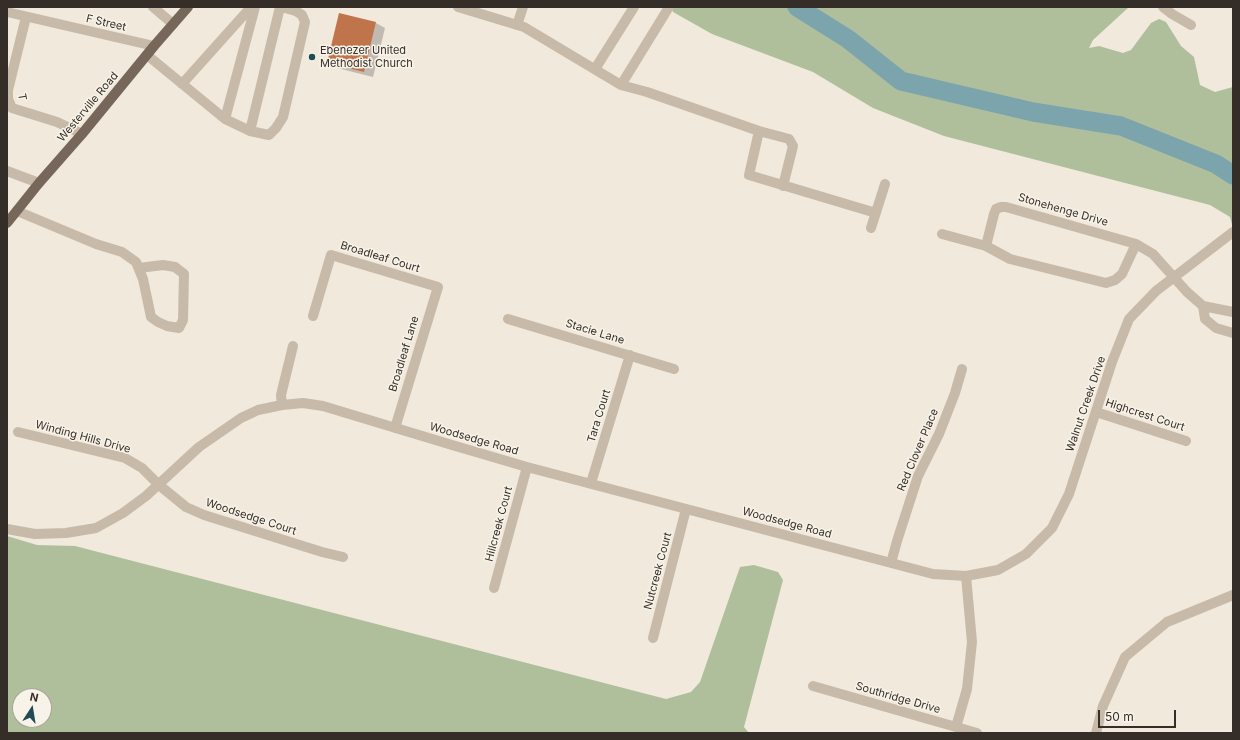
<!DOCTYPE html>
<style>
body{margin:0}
#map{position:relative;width:1240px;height:740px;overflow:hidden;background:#f0e9dc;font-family:Inter,sans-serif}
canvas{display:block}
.frame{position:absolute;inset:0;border:8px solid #352e28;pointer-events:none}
.north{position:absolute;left:12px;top:688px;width:40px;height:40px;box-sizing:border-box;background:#f8f3e8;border:1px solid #aaa49b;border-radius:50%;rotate:12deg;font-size:11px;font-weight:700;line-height:16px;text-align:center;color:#352e28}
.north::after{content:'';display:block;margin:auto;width:14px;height:18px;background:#204b54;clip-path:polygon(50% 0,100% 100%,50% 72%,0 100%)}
.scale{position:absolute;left:1098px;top:710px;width:78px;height:18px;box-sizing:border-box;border:2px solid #352e28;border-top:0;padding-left:5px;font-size:12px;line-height:14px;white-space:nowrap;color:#352e28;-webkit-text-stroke:3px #f8f3e8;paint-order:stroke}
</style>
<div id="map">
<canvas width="1240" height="740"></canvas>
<div class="frame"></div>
<div class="north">N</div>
<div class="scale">50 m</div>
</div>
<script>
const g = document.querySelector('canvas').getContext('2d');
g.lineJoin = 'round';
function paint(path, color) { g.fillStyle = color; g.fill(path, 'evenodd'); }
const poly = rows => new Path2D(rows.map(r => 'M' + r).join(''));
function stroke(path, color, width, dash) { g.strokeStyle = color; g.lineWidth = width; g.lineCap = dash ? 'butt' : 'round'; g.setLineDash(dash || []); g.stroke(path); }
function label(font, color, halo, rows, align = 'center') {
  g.font = font + ' Inter,sans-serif'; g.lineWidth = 3; g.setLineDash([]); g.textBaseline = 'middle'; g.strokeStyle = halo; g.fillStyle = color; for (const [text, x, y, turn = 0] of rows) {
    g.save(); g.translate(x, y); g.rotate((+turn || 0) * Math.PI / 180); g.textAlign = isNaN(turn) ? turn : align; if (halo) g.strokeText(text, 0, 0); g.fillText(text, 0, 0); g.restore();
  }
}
paint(poly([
 [671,7,1129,7,1093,40,1089,48,1099,46,1123,53,1131,50,1151,23,1159,19,1166,22,1181,46,1194,57,1200,85,1215,92,1233,87,1233,228,1230,217,1210,205,944,136,873,108,813,72,712,34,673,12],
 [7,536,37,545,75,546,666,699,691,692,700,682,740,567,754,565,778,572,783,580,744,727,749,733,7,733],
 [20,696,44,696,44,720,20,720]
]), '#afbf9c');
paint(poly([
 [340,14,376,23,385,28,373,77,337,68,328,63]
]), '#0003');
stroke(poly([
 [797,7,848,39,901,81,1033,112,1121,126,1216,164,1233,175]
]), '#7ca4ac', 19);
paint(poly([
 [339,13,376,22,364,72,327,63]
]), '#bf744b');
stroke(poly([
 [153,7,173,24],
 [458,7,524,27,621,85,647,92,759,131,749,175,876,213],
 [1163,7,1172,14,1191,25],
 [7,12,154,46],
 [26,17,8,90,8,99,12,108,57,122,82,134],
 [517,25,523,7],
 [147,55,225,119,250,131,269,135,276,128,283,117,305,22,302,15,296,11,281,7],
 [595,69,634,7],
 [182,84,251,7],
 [621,85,669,7],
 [225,119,255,7],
 [250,131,280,7],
 [759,131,789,139,793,146,783,186],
 [7,171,39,183],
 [17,211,96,244,122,252,136,262,143,279,151,317,158,322,167,326,179,328,183,320,184,274,175,267,163,265,139,268],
 [871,228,885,184],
 [942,234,986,246,1010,259,1106,283,1115,280,1122,274,1136,244],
 [986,246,994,214,996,209,1001,207,1006,207,1136,244,1153,254,1187,292,1203,306,1233,312],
 [1203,306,1205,319,1216,328,1233,333],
 [313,316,331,255,438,287,395,428],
 [508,319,674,369],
 [282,405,281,395,293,346],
 [1096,412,1186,441],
 [18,432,125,458,142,468,159,485,186,507,204,515,322,552,343,557],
 [591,483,630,355],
 [7,529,35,534,66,533,96,528,123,513,146,496,199,447,241,418,258,410,282,405,303,403,323,406,452,445,527,467,933,574,966,576,998,570,1026,554,1052,528,1069,494,1112,362,1129,319,1156,291,1233,232],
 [891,563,897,541,918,476,939,434,955,393,962,369],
 [494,588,527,467],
 [653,638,686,509],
 [813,686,977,733],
 [956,727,967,689,972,642,966,576],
 [1096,733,1103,706,1125,657,1167,622,1233,595]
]), '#c8baa8', 10);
stroke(poly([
 [7,223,39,183,82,134,154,46,188,7]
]), '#76675a', 10);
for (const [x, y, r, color] of [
 [312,57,4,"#204b54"]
]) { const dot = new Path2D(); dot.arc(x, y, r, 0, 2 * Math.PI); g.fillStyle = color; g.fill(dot); stroke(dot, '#f8f3e8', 1.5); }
label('11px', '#352e28', '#f8f3e8', [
 ["F Street",106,23,13],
 ["T",22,97,80],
 ["Westerville Road",88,107,-50],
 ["Stonehenge Drive",1063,210,16],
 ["Broadleaf Court",380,257,17],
 ["Stacie Lane",595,332,17],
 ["Broadleaf Lane",404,354,-73],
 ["Walnut Creek Drive",1086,404,-71],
 ["Highcrest Court",1145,415,18],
 ["Tara Court",599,416,-73],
 ["Winding Hills Drive",83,437,15],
 ["Woodsedge Road",474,439,16],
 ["Red Clover Place",918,450,-67],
 ["Woodsedge Court",251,517,18],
 ["Woodsedge Road",787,523,15],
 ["Hillcreek Court",499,524,-75],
 ["Nutcreek Court",658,571,-75],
 ["Southridge Drive",898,698,16]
]);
label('11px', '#352e28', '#f8f3e8', [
 ["Ebenezer United",320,51],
 ["Methodist Church",320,64]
], 'left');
</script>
